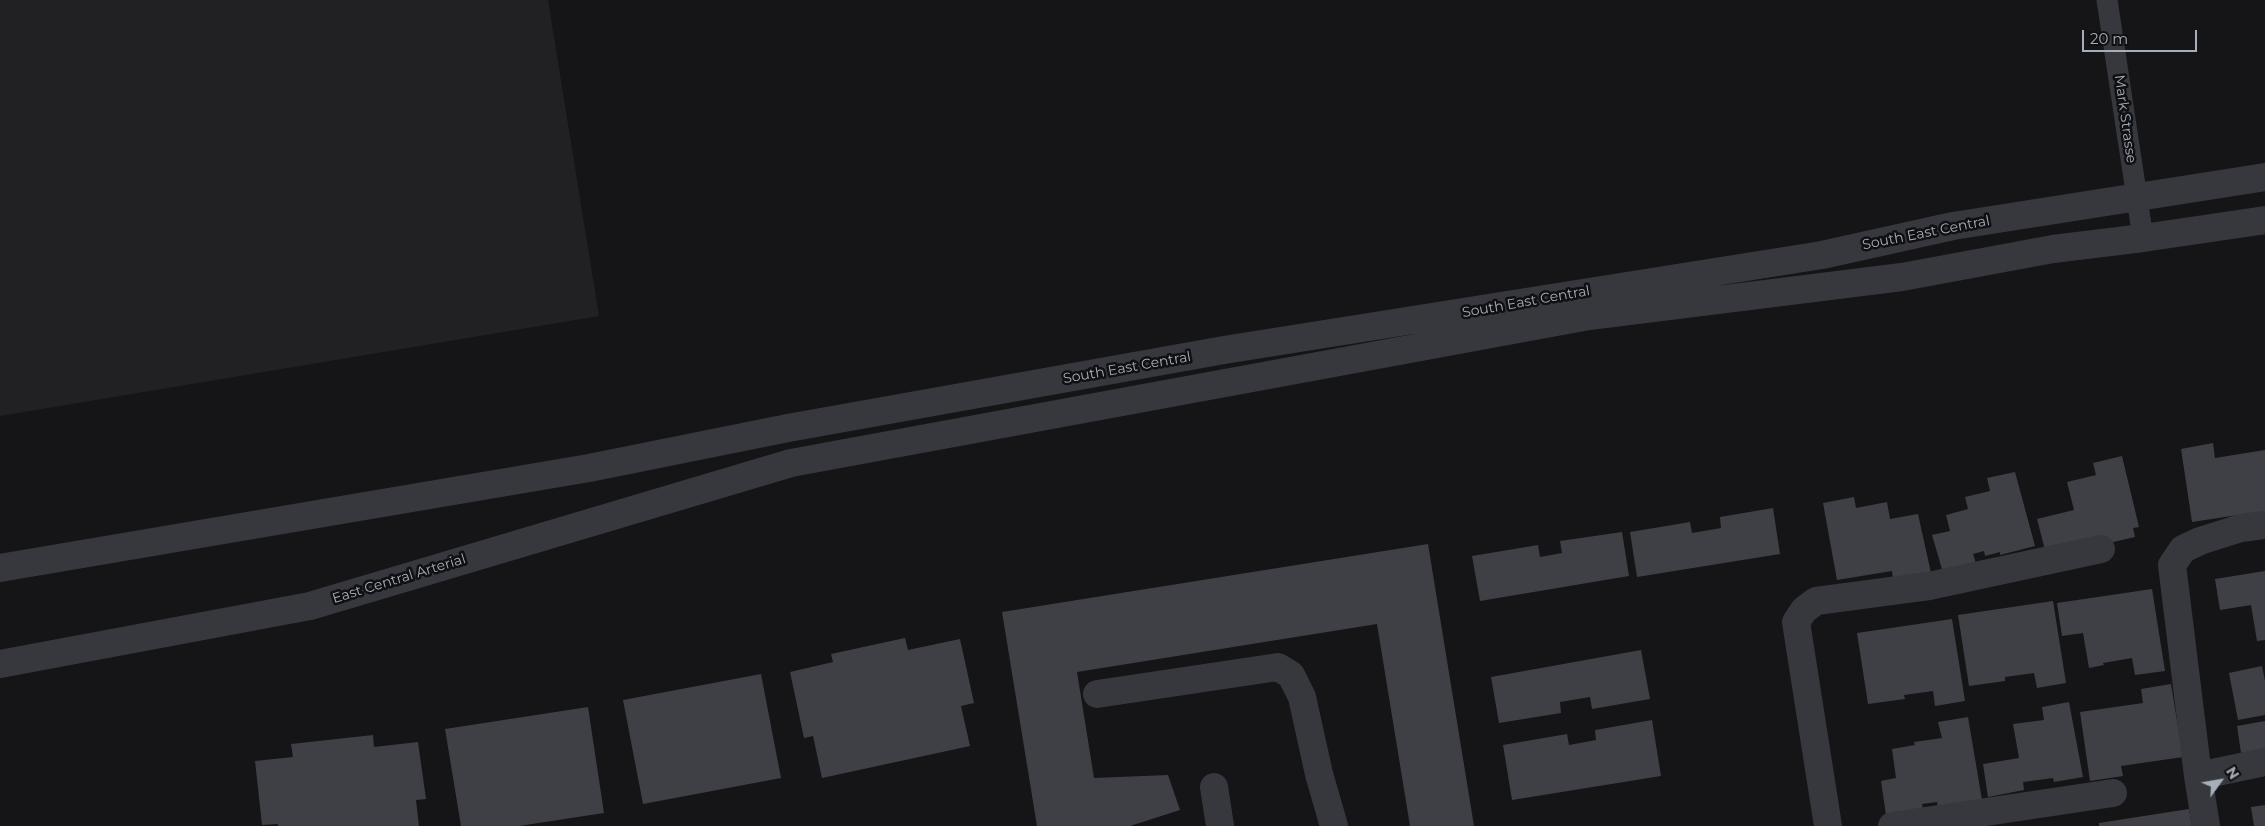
<!DOCTYPE html>
<style>
body{margin:0}
#map{position:relative;width:2265px;height:826px;overflow:hidden;background:#151517;font-family:Montserrat,sans-serif}
canvas{display:block}
.north{position:absolute;left:2195px;top:756px;width:50px;height:50px;-webkit-text-stroke:4px #101012;paint-order:stroke;rotate:58deg;font-size:14px;font-weight:700;line-height:20px;text-align:center;color:#a6aeb9}
.north::after{content:'';display:block;margin:auto;width:18px;height:22px;background:#a6aeb9;clip-path:polygon(50% 0,100% 100%,50% 72%,0 100%)}
.scale{position:absolute;left:2082px;top:30px;width:115px;height:22px;box-sizing:border-box;border:2px solid #a6aeb9;border-top:0;padding-left:6px;font-size:15px;line-height:18px;white-space:nowrap;color:#a6aeb9;-webkit-text-stroke:4px #101012;paint-order:stroke}
</style>
<div id="map">
<canvas width="2265" height="826"></canvas>
<div class="north">N</div>
<div class="scale">20 m</div>
</div>
<script>
const g = document.querySelector('canvas').getContext('2d');
g.lineJoin = 'round';
function paint(path, color) { g.fillStyle = color; g.fill(path, 'evenodd'); }
const poly = rows => new Path2D(rows.map(r => 'M' + r).join(''));
function stroke(path, color, width, dash) { g.strokeStyle = color; g.lineWidth = width; g.lineCap = dash ? 'butt' : 'round'; g.setLineDash(dash || []); g.stroke(path); }
function label(font, color, halo, rows, align = 'center') {
  g.font = font + ' Montserrat,sans-serif'; g.lineWidth = 5; g.setLineDash([]); g.textBaseline = 'middle'; g.strokeStyle = halo; g.fillStyle = color; for (const [text, x, y, turn = 0] of rows) {
    g.save(); g.translate(x, y); g.rotate((+turn || 0) * Math.PI / 180); g.textAlign = isNaN(turn) ? turn : align; if (halo) g.strokeText(text, 0, 0); g.fillText(text, 0, 0); g.restore();
  }
}
paint(poly([
 [0,0,548,0,599,316,0,416]
]), '#212124');
paint(poly([
 [2213,443,2215,458,2265,450,2265,517,2252,519,2251,513,2192,522,2181,449],
 [2122,456,2139,527,2133,528,2135,537,2100,545,2045,550,2037,519,2074,510,2067,482,2096,475,2093,463],
 [2015,472,2035,546,2000,555,2000,552,1985,556,1984,551,1973,554,1977,567,1944,576,1932,535,1950,531,1946,515,1968,509,1965,497,1990,491,1987,478],
 [1854,497,1856,508,1887,502,1890,519,1918,514,1931,573,1893,579,1892,571,1837,580,1823,503],
 [1773,508,1780,554,1637,577,1630,532,1690,522,1692,533,1721,528,1720,517],
 [1622,532,1629,576,1480,601,1472,556,1538,545,1540,557,1562,553,1560,541],
 [1428,544,1474,826,1410,826,1377,624,1077,672,1094,778,1168,775,1180,810,1130,826,1037,826,1002,612],
 [2265,571,2265,640,2257,641,2251,605,2220,610,2215,579],
 [2152,589,2165,671,2135,675,2132,658,2103,663,2104,665,2089,668,2083,633,2062,636,2057,603],
 [2053,601,2066,683,2037,688,2034,673,2005,677,2005,681,1969,686,1958,615],
 [1952,619,1965,701,1935,706,1933,691,1904,695,1905,699,1868,704,1857,633],
 [905,638,908,650,960,639,974,703,961,706,970,746,822,778,813,736,804,738,790,672,833,662,831,654],
 [1641,650,1650,699,1592,709,1590,697,1560,702,1561,713,1499,723,1491,677],
 [2262,666,2265,681,2265,715,2238,720,2229,673],
 [761,674,781,778,643,804,623,700],
 [2171,684,2183,757,2121,766,2123,776,2090,781,2080,712,2143,703,2141,689],
 [2069,702,2083,777,2054,782,2053,778,2023,782,2024,790,1988,797,1983,764,2019,758,2013,724,2044,720,2042,707],
 [588,707,604,813,519,826,461,826,445,729],
 [1968,717,1982,800,1938,807,1937,802,1922,804,1923,810,1886,815,1881,781,1896,778,1892,749,1915,745,1914,742,1942,738,1938,722],
 [1652,720,1661,776,1512,800,1503,745,1567,734,1569,745,1596,740,1595,730],
 [2265,721,2265,749,2241,753,2237,726],
 [373,735,374,747,418,742,426,799,416,800,419,826,278,826,278,824,262,825,255,761,293,757,291,744],
 [2265,805,2265,826,2254,826,2251,807],
 [2189,809,2192,826,2099,826,2099,823]
]), '#3f4045');
stroke(poly([
 [2107,0,2143,238]
]), '#36383d', 21);
stroke(poly([
 [1097,694,1278,667,1291,675,1302,697,1319,774,1334,826],
 [2198,776,2265,762],
 [1214,787,1220,826],
 [1828,826,1796,622,1804,610,1816,601,1929,586,2101,549],
 [1892,826,2113,793],
 [2206,826,2198,776,2172,565,2183,549,2200,541,2241,528,2265,525]
]), '#36383d', 28);
stroke(poly([
 [0,568,589,468,788,428,1224,350,1822,255,1953,226,2265,177],
 [0,664,310,606,791,463,1589,316,1902,277,2053,249,2143,238,2265,220]
]), '#36383d', 28);
label('14px', '#a6aeb9', '#101012', [
 ["Mark Strasse",2125,119,82],
 ["South East Central",1926,233,-11],
 ["South East Central",1526,302,-10],
 ["South East Central",1127,368,-10],
 ["East Central Arterial",399,579,-17]
]);
</script>
